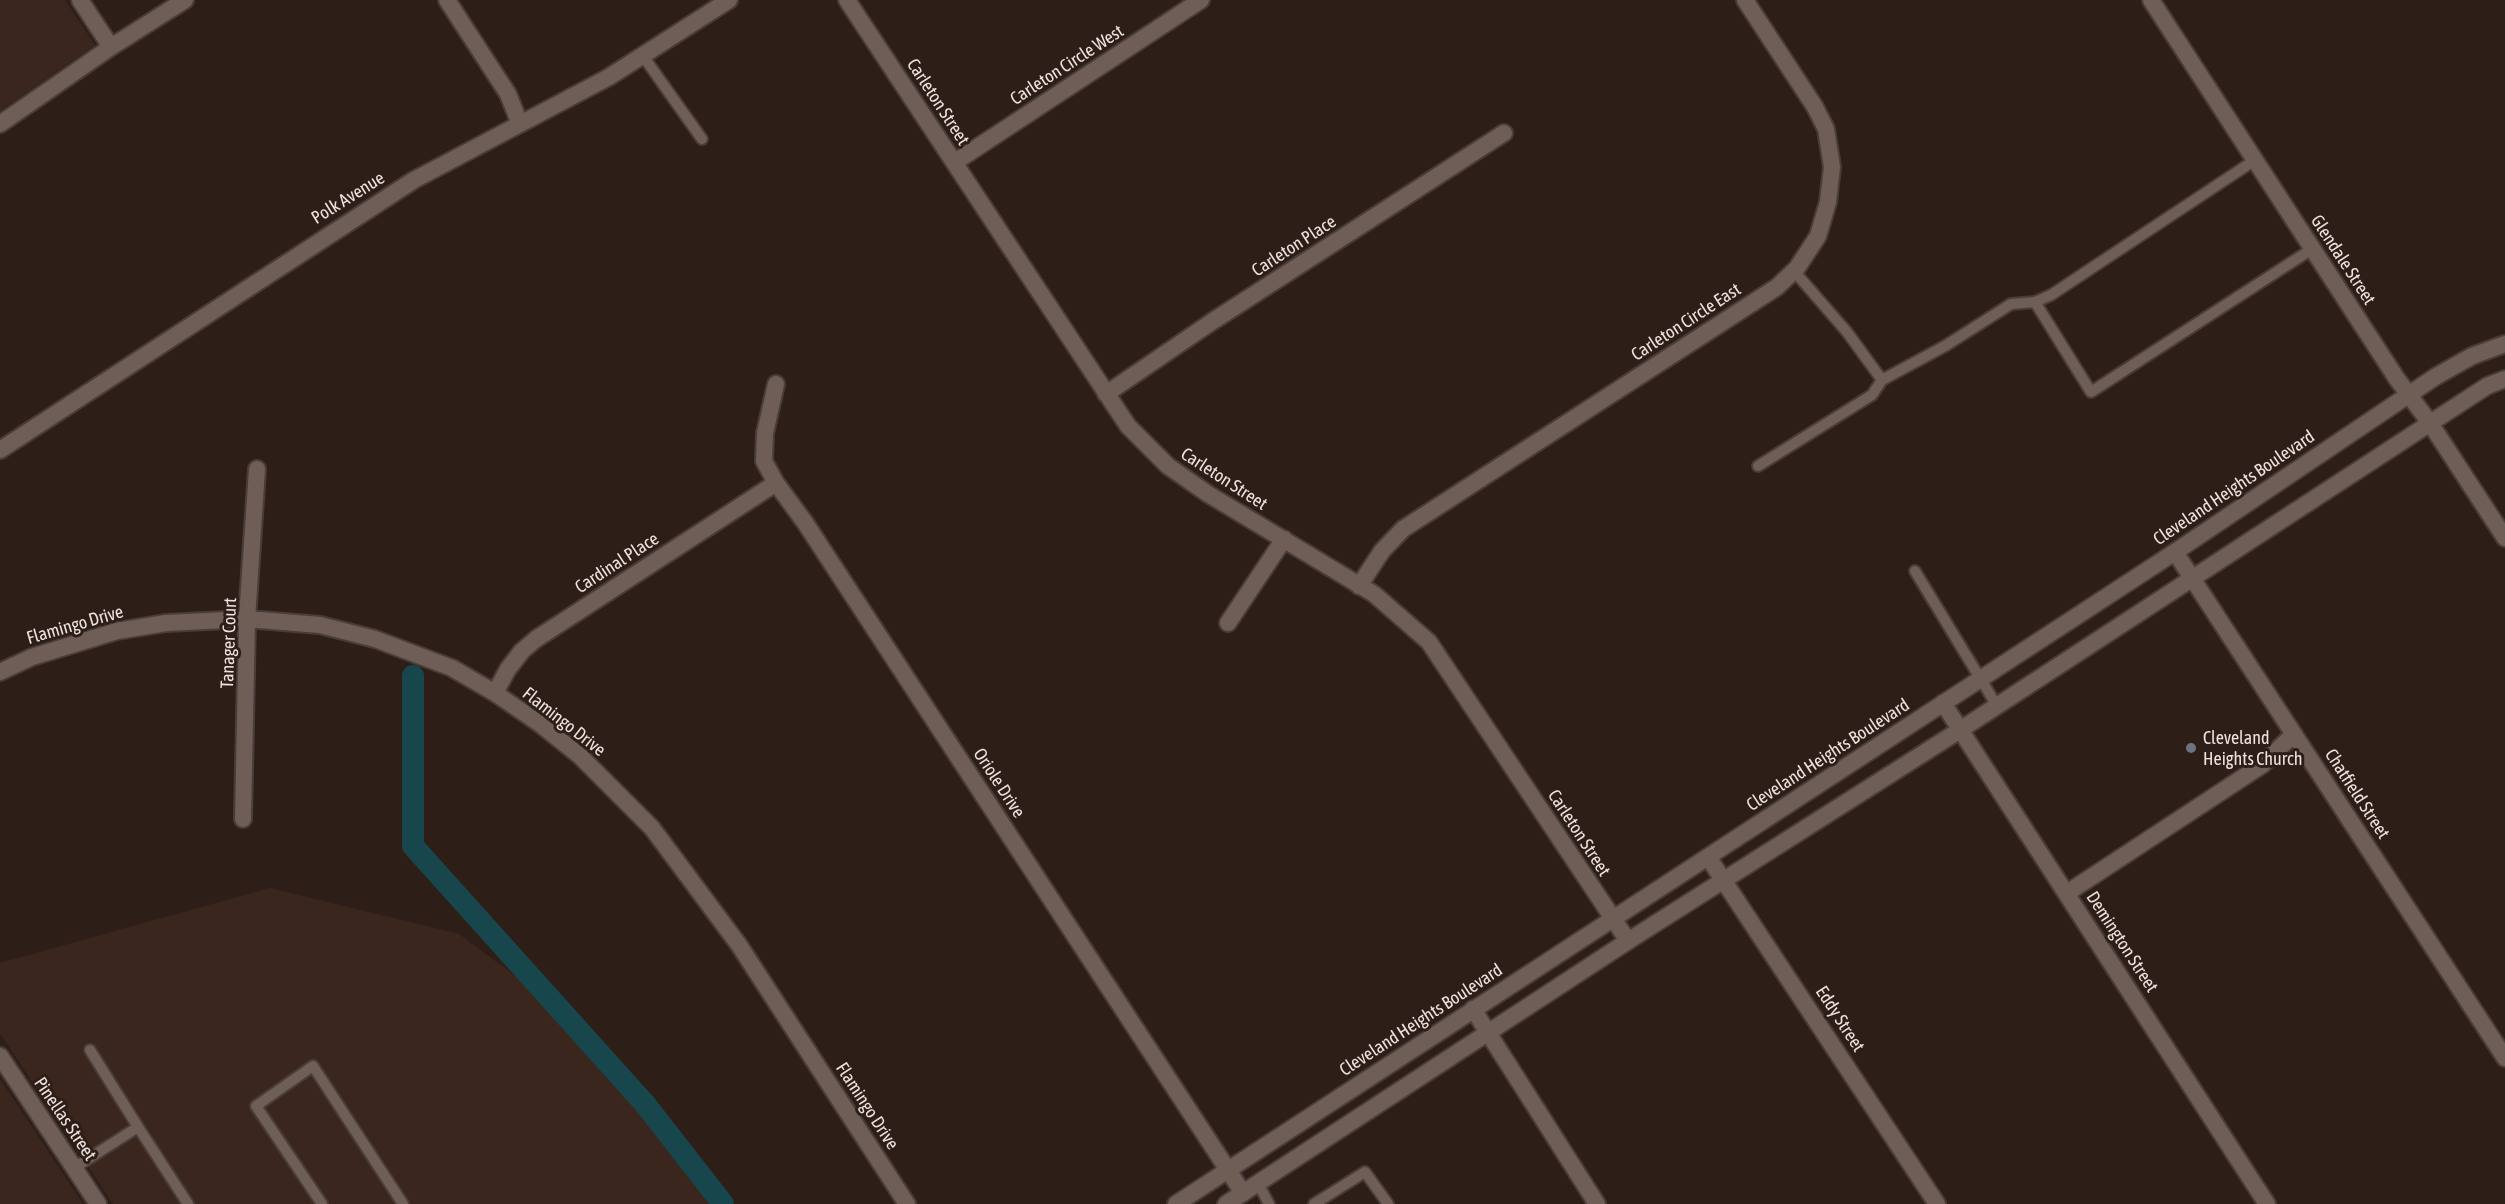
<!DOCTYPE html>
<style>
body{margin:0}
canvas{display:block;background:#2d1f18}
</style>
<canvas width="2505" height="1204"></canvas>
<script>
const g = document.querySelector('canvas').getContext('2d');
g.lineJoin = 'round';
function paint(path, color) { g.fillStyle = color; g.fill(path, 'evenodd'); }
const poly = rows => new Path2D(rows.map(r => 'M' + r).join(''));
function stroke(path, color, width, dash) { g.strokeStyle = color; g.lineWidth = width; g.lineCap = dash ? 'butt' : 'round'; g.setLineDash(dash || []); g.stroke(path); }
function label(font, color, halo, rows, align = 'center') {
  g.font = font + ' "Asap Condensed",sans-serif'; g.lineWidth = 6; g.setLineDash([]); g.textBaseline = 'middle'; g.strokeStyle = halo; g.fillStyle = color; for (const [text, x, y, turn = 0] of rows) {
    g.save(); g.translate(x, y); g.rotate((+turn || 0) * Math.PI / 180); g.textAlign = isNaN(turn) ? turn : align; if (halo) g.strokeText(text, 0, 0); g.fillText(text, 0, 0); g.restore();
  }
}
paint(poly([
 [0,0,65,0,95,45,0,111],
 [270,888,459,934,581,1025,734,1204,113,1204,0,1033,0,963],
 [0,1079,13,1098,83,1204,0,1204]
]), '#3a261d');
stroke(poly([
 [413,676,413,846,645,1104,723,1204]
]), '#17464d', 22);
const service = poly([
 [643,56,702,139],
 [1794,271,1847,332,1882,380,1945,346,2011,304,2035,302,2051,295,2255,160],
 [2035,302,2091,392,2312,249],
 [1758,466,1872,395,1882,380],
 [1915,571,1997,706],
 [138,1127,188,1204],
 [74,1168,138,1127,90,1050],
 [1258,1183,1269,1204],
 [322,1204,256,1106,313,1066,403,1204],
 [1314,1204,1365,1172,1388,1204]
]);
const minor = poly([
 [80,0,111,47],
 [447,0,508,94,520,124],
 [847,0,1128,426,1168,466,1208,494,1374,594,1429,642,1628,941],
 [2151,0,2397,379,2430,423,2505,538],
 [0,124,111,47,185,0],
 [955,162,1201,0],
 [776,384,765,433,764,461,776,483,806,524,1243,1193],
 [1106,394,1213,321,1504,133],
 [0,450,414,180,609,77,729,0],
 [2175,552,2505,1058],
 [1359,586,1382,551,1403,529,1777,287,1797,268,1818,236,1828,202,1832,167,1826,129,1815,107,1745,0],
 [1228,623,1284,539],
 [0,672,32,657,117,631,166,623,247,619,320,625,375,639,452,668,495,693,540,724,580,756,652,828,739,945,907,1204],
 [495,693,508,669,522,651,536,639,776,483],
 [1943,703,2267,1204],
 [243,819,247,619,257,469],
 [1708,857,1937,1204],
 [2067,893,2262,765,2294,734],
 [1473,1009,1597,1204],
 [0,1056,98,1204]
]);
const tertiary = poly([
 [1176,1204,2175,552,2435,377,2472,356,2505,344],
 [1226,1204,1628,941,1960,730,2487,386,2505,379]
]);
stroke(service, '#493d39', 14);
stroke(minor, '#493d39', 20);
stroke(tertiary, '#493d39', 20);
stroke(service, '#6e5e56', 10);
stroke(minor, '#6e5e56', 16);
stroke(tertiary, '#6e5e56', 16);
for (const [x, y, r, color] of [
 [2191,748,6,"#6b7280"]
]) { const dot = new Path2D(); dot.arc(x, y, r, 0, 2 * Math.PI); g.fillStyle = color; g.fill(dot); stroke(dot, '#2d1f18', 2); }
label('18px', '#ede3df', '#2d1f18', [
 ["Carleton Circle West",1067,65,-33],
 ["Carleton Street",938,102,57],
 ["Polk Avenue",348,198,-32],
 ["Carleton Place",1294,246,-33],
 ["Glendale Street",2343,260,57],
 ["Carleton Circle East",1686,322,-33],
 ["Carleton Street",1224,479,33],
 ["Cleveland Heights Boulevard",2234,488,-34],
 ["Cardinal Place",617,563,-33],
 ["Flamingo Drive",75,625,-16],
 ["Tanager Court",229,643,-88],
 ["Flamingo Drive",564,722,38],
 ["Cleveland Heights Boulevard",1828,755,-33],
 ["Oriole Drive",999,783,57],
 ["Chatfield Street",2357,794,57],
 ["Carleton Street",1579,833,57],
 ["Demington Street",2122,942,57],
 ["Eddy Street",1840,1019,57],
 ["Cleveland Heights Boulevard",1421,1020,-33],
 ["Flamingo Drive",867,1106,57],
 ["Pinellas Street",65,1119,56]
]);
label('18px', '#ede3df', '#2d1f18', [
 ["Cleveland",2203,738],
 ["Heights Church",2203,759]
], 'left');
</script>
